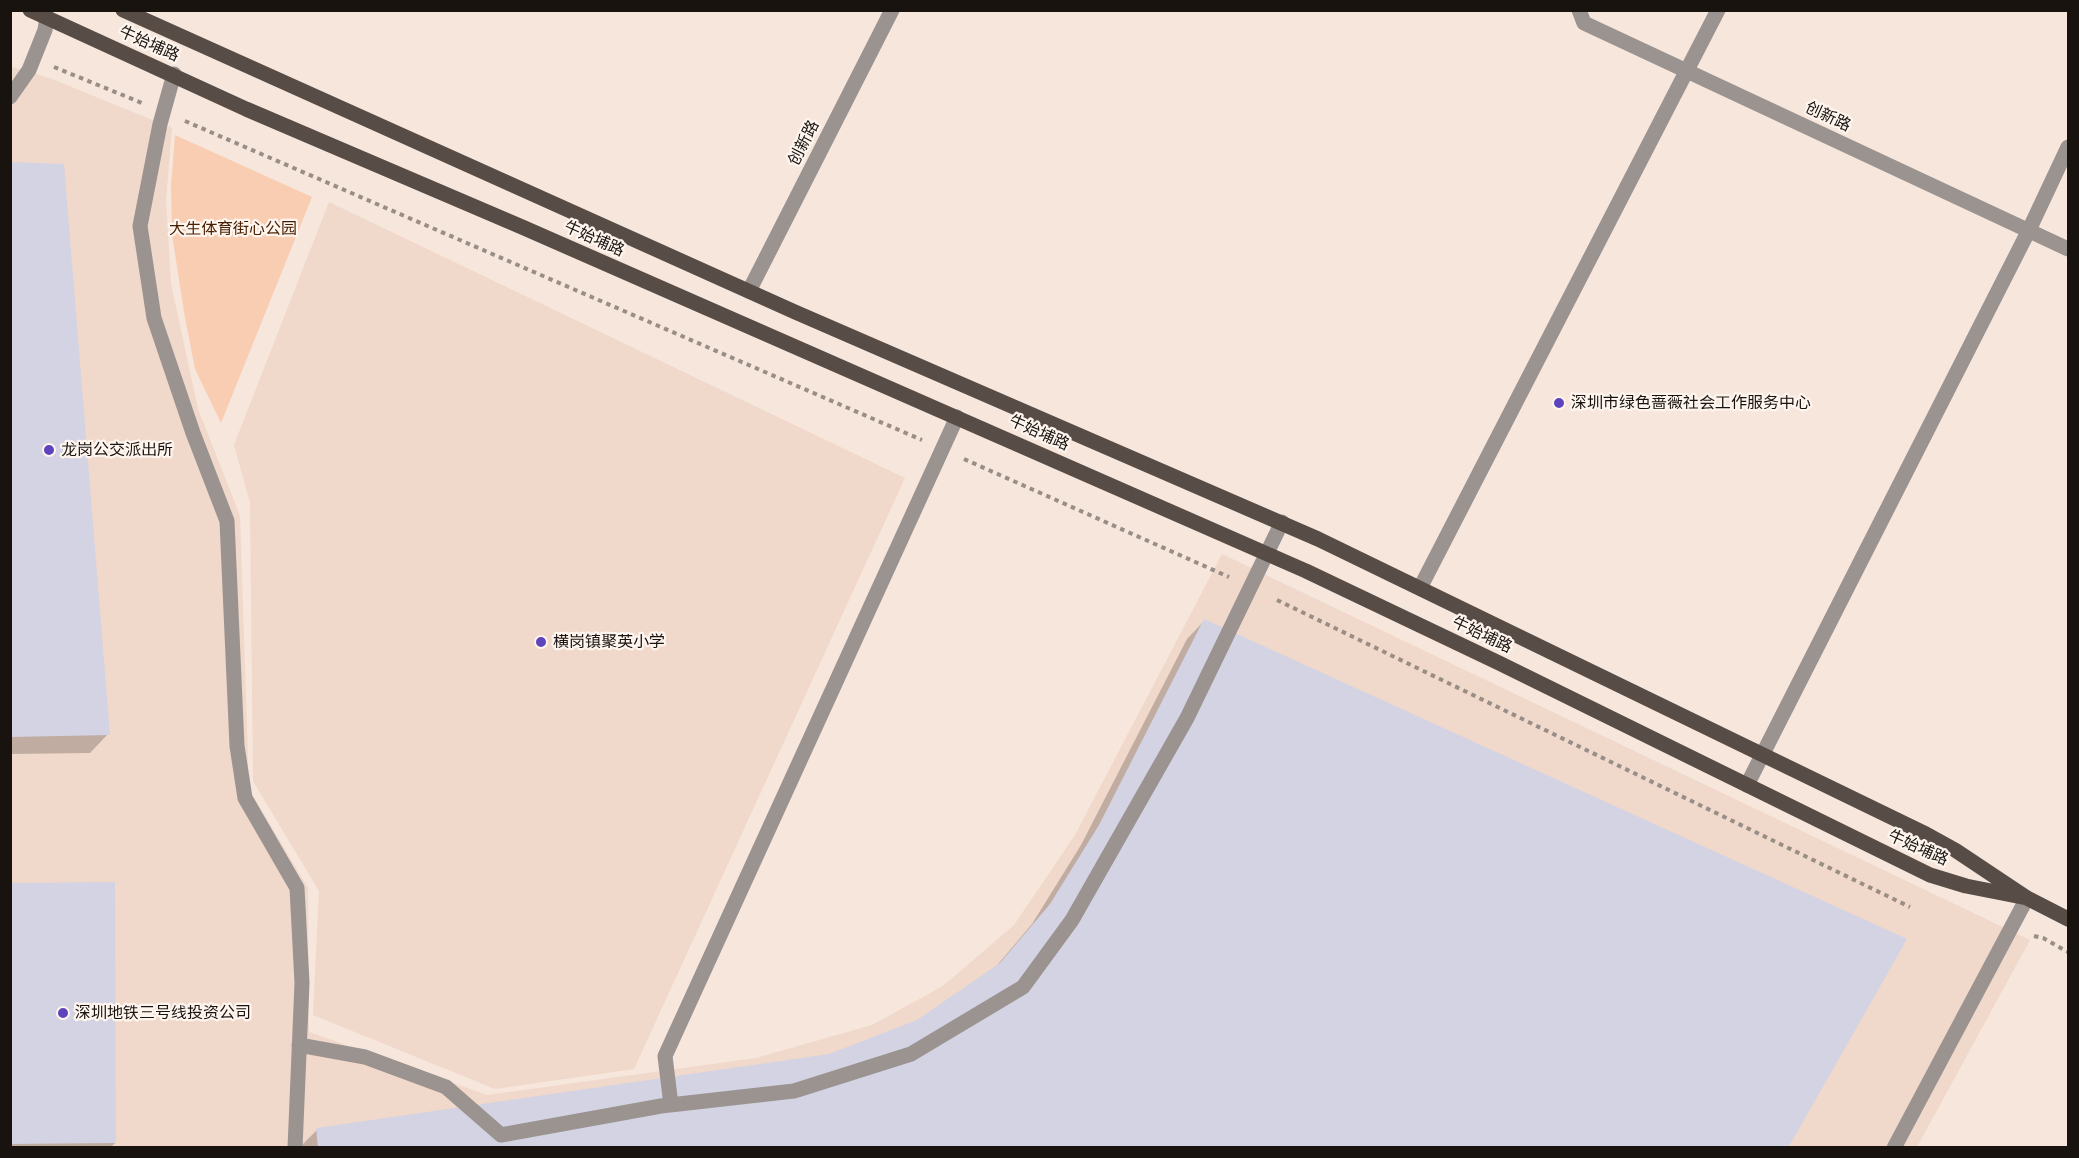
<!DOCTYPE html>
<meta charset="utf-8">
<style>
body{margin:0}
#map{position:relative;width:2079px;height:1158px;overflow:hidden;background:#f6e6dc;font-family:"IBM Plex Sans",sans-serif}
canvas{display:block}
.frame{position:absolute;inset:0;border:12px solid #18130f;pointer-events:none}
</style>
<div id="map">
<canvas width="2079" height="1158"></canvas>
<div class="frame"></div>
</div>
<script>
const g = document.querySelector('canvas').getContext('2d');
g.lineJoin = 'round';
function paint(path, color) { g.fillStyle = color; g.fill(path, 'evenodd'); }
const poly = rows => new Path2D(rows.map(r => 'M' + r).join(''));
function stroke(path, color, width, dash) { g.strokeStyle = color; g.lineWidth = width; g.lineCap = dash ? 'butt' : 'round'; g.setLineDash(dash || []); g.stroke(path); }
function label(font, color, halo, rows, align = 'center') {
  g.font = font + ' "IBM Plex Sans","Noto Sans SC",sans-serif'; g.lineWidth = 4.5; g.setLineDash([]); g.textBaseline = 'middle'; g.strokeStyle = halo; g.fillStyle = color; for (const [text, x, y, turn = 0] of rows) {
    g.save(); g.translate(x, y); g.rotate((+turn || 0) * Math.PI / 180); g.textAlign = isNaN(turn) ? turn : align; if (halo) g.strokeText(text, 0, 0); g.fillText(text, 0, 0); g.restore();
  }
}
paint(poly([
 [10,66,52,79,172,128,166,200,171,284,198,409,240,516,249,789,308,888,309,1032,487,1095,756,1058,872,1025,943,986,1014,925,1075,835,1222,554,2030,940,1917,1147,11,1147],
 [329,202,905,478,634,1069,495,1089,313,1015,319,891,253,781,250,503,234,445]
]), '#f0d8ca');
paint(poly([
 [175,135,312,197,221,423,195,369,184,312,172,234,171,186]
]), '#f9cdb2');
paint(poly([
 [10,163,108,734,90,753,10,754],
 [1205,620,1786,1148,299,1148,317,1130,829,1056,917,1021,994,969,1032,924,1081,845,1187,639],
 [10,885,115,1143,110,1148,10,1148]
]), '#0003');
paint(poly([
 [10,162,64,164,110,735,10,737],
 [1204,619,1907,939,1788,1148,318,1148,316,1128,829,1054,917,1020,1000,963,1050,904,1099,825],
 [115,882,116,1143,10,1144,10,883]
]), '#d3d3e3');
stroke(poly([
 [54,67,142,103],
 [185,121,922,440],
 [964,459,1229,577],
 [1277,600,1910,907],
 [2034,936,2043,938,2068,952]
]), '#998e86', 4, [4.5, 4.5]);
stroke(poly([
 [1579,10,1584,23,2068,249],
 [174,74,160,124,140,226,154,318,193,433,227,521,237,746,245,798,297,888,302,983,295,1148],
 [10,97,29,70,45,30,47,17],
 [749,291,892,10],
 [1420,588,1718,10],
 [1747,785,2029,230,2068,147],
 [299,1045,365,1057,446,1087,501,1135,661,1106,794,1091,911,1054,1023,987,1072,920,1187,718,1282,522],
 [671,1105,665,1056,957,417],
 [1894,1148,2027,898]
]), '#9a938f', 15);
stroke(poly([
 [30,10,246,109,522,227,1306,571,1499,663,1930,875,1966,886,2027,898],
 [123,10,795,312,1318,539,1926,834,1955,850,2027,898,2068,919]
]), '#584d46', 15);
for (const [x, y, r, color] of [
 [1559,403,6,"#5d44bc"],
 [49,450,6,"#5d44bc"],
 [541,642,6,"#5d44bc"],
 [63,1013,6,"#5d44bc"]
]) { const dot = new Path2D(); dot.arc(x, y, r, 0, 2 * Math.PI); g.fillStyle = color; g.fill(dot); stroke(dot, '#fff5ef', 2); }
label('16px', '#18130f', '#fff5ef', [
 ["牛始埔路",149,44,24],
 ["创新路",1828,117,25],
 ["创新路",804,143,-63],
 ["牛始埔路",594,239,24],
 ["牛始埔路",1039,433,24],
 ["牛始埔路",1482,635,25],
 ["牛始埔路",1918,848,24]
]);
label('16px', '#471e00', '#fff5ef', [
 ["大生体育街心公园",233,229]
]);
label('16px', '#18130f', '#fff5ef', [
 ["深圳市绿色蔷薇社会工作服务中心",1571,403],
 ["龙岗公交派出所",61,450],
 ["横岗镇聚英小学",553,642],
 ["深圳地铁三号线投资公司",75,1013]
], 'left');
</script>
